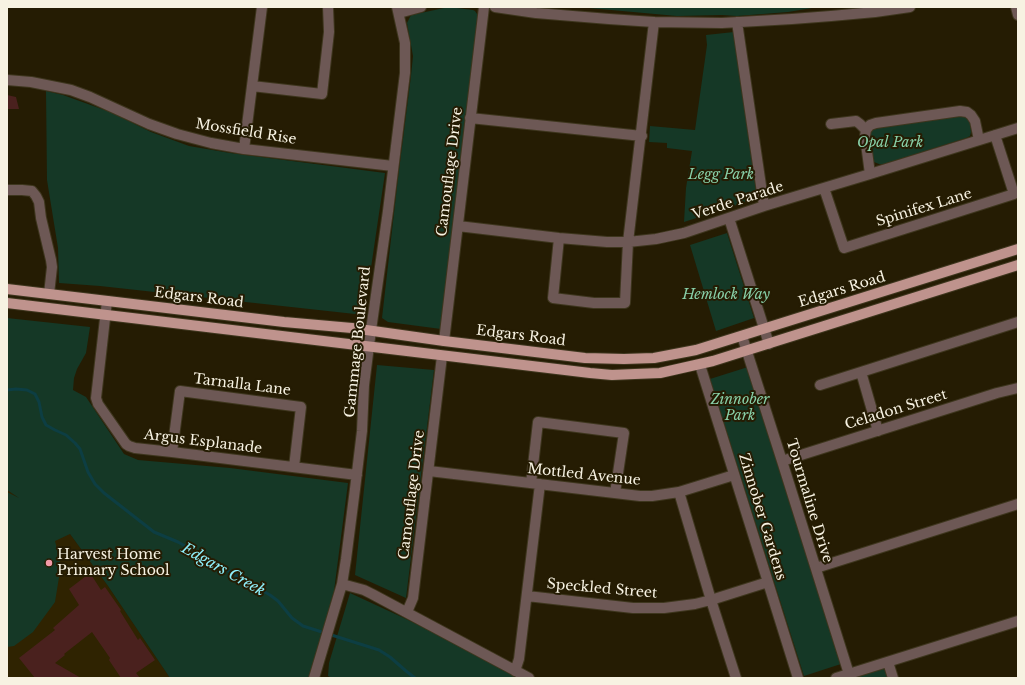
<!DOCTYPE html>
<style>
body{margin:0}
#map{position:relative;width:1025px;height:685px;overflow:hidden;background:#251c03;font-family:"Libre Baskerville",serif}
canvas{display:block}
.frame{position:absolute;inset:0;border:8px solid #f7f2e2;pointer-events:none}
</style>
<div id="map">
<canvas width="1025" height="685"></canvas>
<div class="frame"></div>
</div>
<script>
const g = document.querySelector('canvas').getContext('2d');
g.lineJoin = 'round';
function paint(path, color) { g.fillStyle = color; g.fill(path, 'evenodd'); }
const poly = rows => new Path2D(rows.map(r => 'M' + r).join(''));
function stroke(path, color, width, dash) { g.strokeStyle = color; g.lineWidth = width; g.lineCap = dash ? 'butt' : 'round'; g.setLineDash(dash || []); g.stroke(path); }
function label(font, color, halo, rows, align = 'center') {
  g.font = font + ' "Libre Baskerville",serif'; g.lineWidth = 4; g.setLineDash([]); g.textBaseline = 'middle'; g.strokeStyle = halo; g.fillStyle = color; for (const [text, x, y, turn = 0] of rows) {
    g.save(); g.translate(x, y); g.rotate((+turn || 0) * Math.PI / 180); g.textAlign = isNaN(turn) ? turn : align; if (halo) g.strokeText(text, 0, 0); g.fillText(text, 0, 0); g.restore();
  }
}
paint(poly([
 [7,490,27,504,41,518,70,534,108,586,170,678,7,678]
]), '#2f2301');
paint(poly([
 [449,7,473,10,475,11,479,17,441,329,388,322,382,318,398,178,411,76,413,56,407,23,411,15],
 [578,7,818,7,788,12,737,16,722,15,677,16],
 [734,32,757,198,752,200,684,222,686,188,692,151,667,148,667,143,649,142,650,126,695,130,707,45,706,35],
 [46,91,63,95,110,112,151,132,189,146,230,153,385,173,364,315,100,286,59,283,58,248,47,180],
 [960,115,968,117,970,122,971,132,970,136,966,138,884,164,879,164,874,162,872,157,869,133,872,129,876,127],
 [727,233,754,318,716,331,690,245],
 [7,318,90,327,86,353,77,369,74,378,73,390,86,397,124,454,138,460,230,468,348,483,334,591,310,675,308,678,170,678,108,586,70,534,55,541,61,565,55,602,33,632,14,646,7,647,7,492,19,498,7,490],
 [377,365,434,370,406,598,355,575],
 [748,367,841,664,804,676,710,379],
 [350,593,406,619,504,668,521,678,332,678,328,676,329,663],
 [881,667,887,672,889,678,847,678]
]), '#153826');
stroke(poly([
 [7,390,16,389,27,390,35,394,39,402,42,417,46,425,55,430,66,435,75,443,80,449,88,472,95,484,104,493,154,532,178,542,270,595,278,601,292,618,303,626,379,650,390,657,406,671,415,678]
]), '#0d3e43', 3);
paint(poly([
 [7,95,16,97,19,109,7,109],
 [90,573,101,590,105,587,121,610,120,611,138,640,140,638,155,660,136,673,140,678,121,678,109,660,110,658,92,632,64,654,65,655,55,663,81,678,35,678,19,658,55,630,53,628,79,605,69,589]
]), '#4a211e');
const minor = poly([
 [495,7,536,13,609,19,654,22,722,23,792,19,831,16,875,12,910,7],
 [1016,7,1018,15],
 [399,13,421,7],
 [737,22,764,206],
 [7,80,31,82,71,90,90,97,149,124,177,134,211,143,244,149,393,166],
 [252,86,322,94,329,32,328,7],
 [470,118,642,136],
 [831,124,856,121,860,124,866,130],
 [244,149,262,7],
 [870,174,865,136,866,130,870,125,876,123,960,111,967,112,971,115,975,121,979,140],
 [824,188,844,248,1014,194,995,135],
 [7,190,22,190,32,191,36,196,39,202,41,218,51,260,52,267,49,294],
 [729,218,769,344],
 [458,226,559,238,607,242,628,242,656,239,684,233,764,206,870,174,1018,128],
 [559,238,553,298,594,303,625,303,628,242,654,22],
 [107,301,96,398,98,404,126,444,129,446,135,448,172,452,357,475],
 [742,336,782,461,849,674],
 [444,341,484,7],
 [700,365,798,678],
 [820,385,861,372],
 [878,431,861,372,1018,322],
 [172,452,180,391,301,407,294,467],
 [782,461,997,393,1018,388],
 [429,471,640,496,652,496,679,492,734,475],
 [531,483,538,422,624,433,615,493],
 [679,492,711,600,736,678],
 [816,568,1018,504],
 [342,584,364,590,372,594,529,678],
 [527,596,633,608,664,608,695,604,711,600,768,582],
 [407,612,413,598,442,356],
 [888,662,893,678],
 [515,671,519,659,540,484],
 [314,678,342,584,346,559,355,489,362,431,364,385,371,330,388,211,405,73,405,43,397,7],
 [836,678,1018,621]
]);
const major = poly([
 [7,289,284,322,352,328,444,341,585,358,624,359,654,358,696,350,1018,249],
 [7,303,590,373,612,375,635,374,660,373,713,361,1018,265]
]);
stroke(minor, '#3e361e', 12);
stroke(major, '#3e361e', 12);
stroke(minor, '#6d5855', 10);
stroke(major, '#bf938d', 10);
for (const [x, y, r, color] of [
 [49,563,4,"#f39aa8"]
]) { const dot = new Path2D(); dot.arc(x, y, r, 0, 2 * Math.PI); g.fillStyle = color; g.fill(dot); stroke(dot, '#251c03', 1.5); }
label('14px', '#f7f2e2', '#251c03', [
 ["Mossfield Rise",246,132,9],
 ["Camouflage Drive",450,172,-83],
 ["Verde Parade",738,201,-18],
 ["Spinifex Lane",924,208,-17],
 ["Edgars Road",842,290,-17],
 ["Edgars Road",199,298,7],
 ["Edgars Road",521,336,7],
 ["Gammage Boulevard",358,342,-84],
 ["Tarnalla Lane",242,385,7],
 ["Celadon Street",896,410,-17],
 ["Argus Esplanade",203,442,7],
 ["Mottled Avenue",584,475,6],
 ["Camouflage Drive",412,495,-83],
 ["Tourmaline Drive",809,501,73],
 ["Zinnober Gardens",762,517,73],
 ["Speckled Street",602,589,5]
]);
label('italic 14px', '#88d0a8', '#251c03', [
 ["Opal Park",890,143],
 ["Legg Park",721,175],
 ["Hemlock Way",726,295],
 ["Zinnober",740,400],
 ["Park",740,416]
]);
label('14px', '#f7f2e2', '#251c03', [
 ["Harvest Home",57,555],
 ["Primary School",57,571]
], 'left');
label('italic 15px', '#8eeffa', '#251c03', [
 ["Edgars Creek",223,570,29]
]);
</script>
